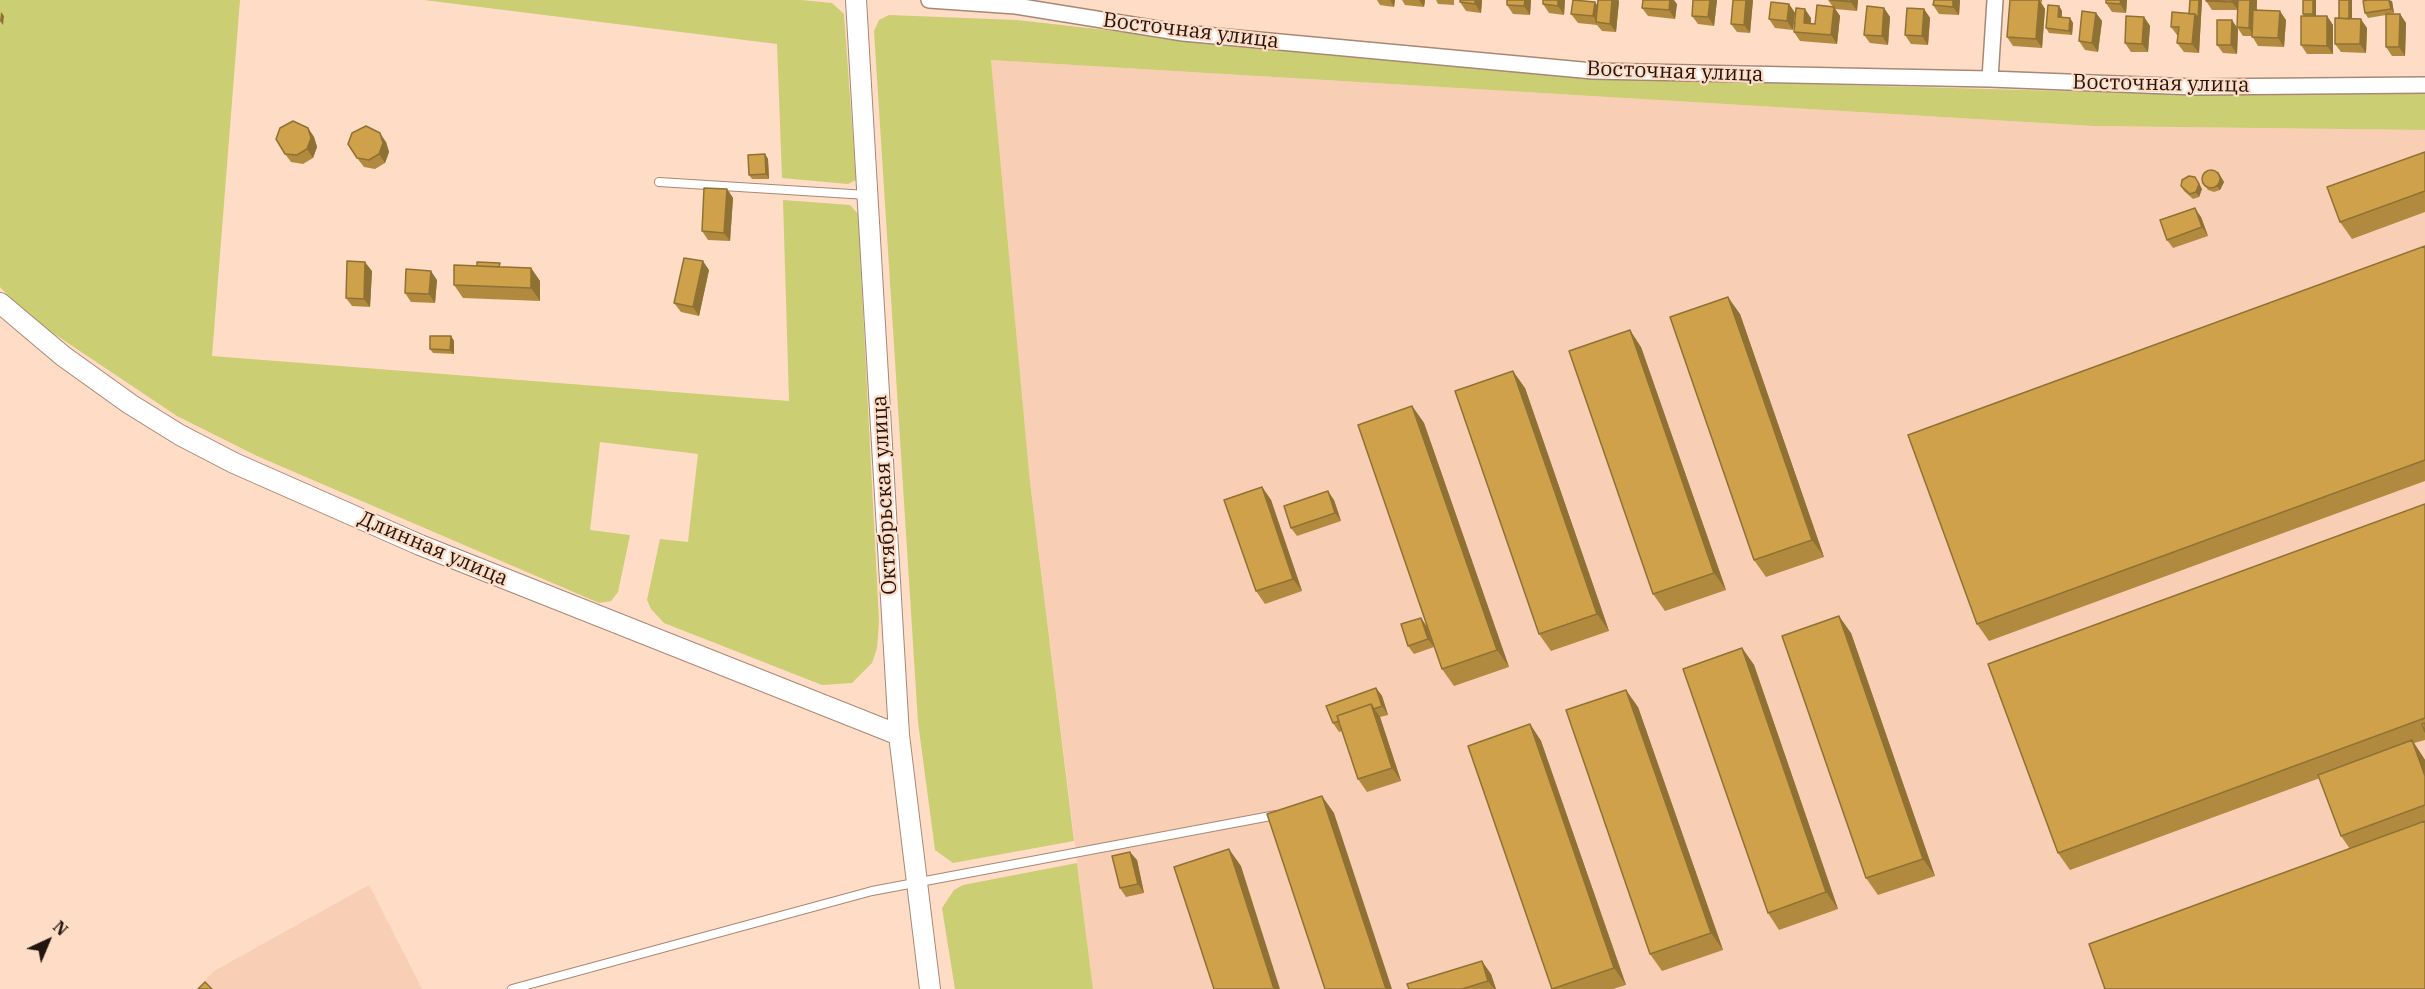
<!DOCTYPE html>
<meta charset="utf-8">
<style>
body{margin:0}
#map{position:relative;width:2425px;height:989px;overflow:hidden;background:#ffdcc6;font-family:"IBM Plex Serif",serif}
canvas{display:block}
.north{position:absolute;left:18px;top:911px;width:60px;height:60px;-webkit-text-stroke:4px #ffdcc6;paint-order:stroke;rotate:44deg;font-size:16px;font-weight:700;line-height:24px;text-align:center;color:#21150d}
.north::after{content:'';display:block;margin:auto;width:21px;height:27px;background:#21150d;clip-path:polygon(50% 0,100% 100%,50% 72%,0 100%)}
</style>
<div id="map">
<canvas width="2425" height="989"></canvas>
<div class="north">N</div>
</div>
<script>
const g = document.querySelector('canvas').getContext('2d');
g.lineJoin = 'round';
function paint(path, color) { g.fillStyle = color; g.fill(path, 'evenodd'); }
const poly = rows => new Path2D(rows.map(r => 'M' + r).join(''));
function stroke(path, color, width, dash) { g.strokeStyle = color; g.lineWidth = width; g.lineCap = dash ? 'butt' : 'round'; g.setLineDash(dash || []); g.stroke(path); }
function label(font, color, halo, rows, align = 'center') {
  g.font = font + ' "IBM Plex Serif",serif'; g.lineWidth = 4.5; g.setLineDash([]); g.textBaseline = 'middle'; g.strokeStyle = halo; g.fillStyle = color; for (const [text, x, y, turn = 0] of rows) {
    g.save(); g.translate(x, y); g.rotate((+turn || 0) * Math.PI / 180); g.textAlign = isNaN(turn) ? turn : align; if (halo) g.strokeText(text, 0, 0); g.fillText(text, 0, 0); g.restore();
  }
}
paint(poly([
 [991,60,2093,126,2425,130,2425,989,1093,989,1030,482],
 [369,885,422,989,197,989,214,971]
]), '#f8ceb5');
paint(poly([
 [0,0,240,0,212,356,789,401,783,200,850,205,858,214,879,621,877,648,872,663,852,683,822,685,664,623,651,609,647,600,660,539,688,542,698,454,600,442,590,530,630,535,618,592,611,601,599,603,257,456,177,416,26,315,0,287],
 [424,0,801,0,832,3,844,14,856,180,848,184,782,178,777,44],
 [889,15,1017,20,1222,43,1587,78,2207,95,2425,93,2425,130,2093,126,991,60,1030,482,1074,841,953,863,935,850,918,722,874,31,879,20],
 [1077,863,1093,989,955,989,942,908,954,890,963,885]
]), '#cbce73');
const service = poly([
 [659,182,867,195],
 [512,989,872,891,1276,815]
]);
const minor = poly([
 [929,0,1016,6,1183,33,1593,71,1990,79,2195,87,2425,85],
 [1990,79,1995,0]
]);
const tertiary = poly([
 [856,0,899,735,930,989],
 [0,303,63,356,130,404,180,435,234,463,420,545,899,735]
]);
stroke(service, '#a88874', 10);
stroke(minor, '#a88874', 18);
stroke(tertiary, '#a88874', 22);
stroke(service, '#fff', 8);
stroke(minor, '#fff', 15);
stroke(tertiary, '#fff', 20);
paint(poly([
 [1377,0,1395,0,1394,7,1380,5],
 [1402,0,1425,0,1424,7,1405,5],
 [1436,0,1454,0,1454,5,1438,4],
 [1482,0,1481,13,1466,11,1460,2],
 [1531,0,1530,15,1513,14,1507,5],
 [1543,0,1565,0,1564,15,1549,13,1543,4],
 [1598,0,1618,0,1619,1,1616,32,1602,31,1597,25,1578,23,1571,14,1595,2,1597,6],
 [1717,0,1714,26,1698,24,1692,16],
 [1733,0,1753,0,1750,33,1737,32,1731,24],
 [1828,0,1858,0,1857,11,1835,9,1840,16,1837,44,1800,41,1794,32,1811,18,1811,23,1815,24,1833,7],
 [1934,0,1960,0,1959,15,1939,14,1933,5],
 [2010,0,2042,0,2042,2,2041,2,2045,9,2042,48,2013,46,2007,37],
 [2106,0,2127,0,2126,13,2112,12,2106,3],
 [2190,0,2202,0,2199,53,2184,52,2177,43,2178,36,2177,35,2171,27,2189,14],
 [2257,0,2257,10,2286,20,2284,47,2258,46,2252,36,2243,36,2237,27,2238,10,2212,10,2206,1],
 [2303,0,2316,16,2327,16,2333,25,2333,54,2307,54,2301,45,2304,16,2303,14],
 [2339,0,2352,0,2352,19,2367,28,2366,53,2341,52,2335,44,2339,18],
 [2392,1,2394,13,2389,14,2400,14,2406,23,2405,56,2392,56,2386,47,2386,15,2368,18,2365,13],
 [1677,4,1675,19,1648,16,1642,8],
 [1789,4,1795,13,1793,30,1775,28,1769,19],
 [2059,6,2062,11,2062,17,2070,18,2073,23,2072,35,2049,33,2046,28],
 [1884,8,1890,17,1888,45,1870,43,1864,35],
 [1924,9,1930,18,1928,45,1911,44,1905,35],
 [2096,13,2102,21,2098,52,2085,50,2079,41],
 [2144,17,2150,26,2148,52,2131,52,2125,43],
 [2238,29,2237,54,2223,53,2217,45],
 [308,128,314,137,317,147,313,158,303,164,291,162,285,154],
 [386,142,389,152,385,163,375,169,364,167,357,158],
 [2425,152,2425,212,2352,239,2340,222],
 [765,154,768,159,769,179,752,179,749,175],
 [2218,172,2224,182,2220,190,2214,192,2208,190,2202,180],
 [2181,186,2202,189,2199,197,2193,199,2184,191],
 [727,189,733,198,730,241,708,240,702,231],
 [2201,217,2208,236,2173,248,2167,240],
 [2425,246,2425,481,1989,641,1977,624],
 [502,267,531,268,540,281,540,301,463,298,454,285],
 [709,270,699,316,681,312,674,303],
 [372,271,370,307,352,306,346,298],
 [437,280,435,303,411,302,405,293],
 [1740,314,1824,557,1766,577,1754,560],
 [451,336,454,341,454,354,433,353,430,349],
 [1641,347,1726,590,1665,611,1653,594],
 [1525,388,1609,631,1551,651,1539,634],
 [1412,406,1424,423,1509,667,1454,686,1442,669],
 [1262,487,1271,500,1302,591,1265,604,1256,591],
 [1334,500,1341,521,1297,536,1291,528],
 [2425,504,2425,740,2414,743,2425,760,2425,989,2350,849,2341,836,2320,778,2070,870,2058,853],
 [1421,618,1427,627,1434,647,1414,654,1408,646],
 [1851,633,1935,876,1878,895,1866,878],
 [1742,648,1754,665,1838,909,1779,930,1768,913],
 [1376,688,1382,696,1388,715,1380,717,1401,781,1367,792,1358,779,1342,731,1339,732,1333,723],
 [1638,707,1723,950,1662,971,1650,954],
 [1530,724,1541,741,1626,985,1613,989,1552,989],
 [1137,860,1144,893,1126,897,1120,888],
 [1491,974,1496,989,1409,989]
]), '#b18a40');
paint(poly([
 [1390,0,1395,0,1394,7],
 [1419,0,1425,0,1424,7],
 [1475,0,1482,0,1481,13,1475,4],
 [1525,0,1531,0,1530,15,1524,6],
 [1558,0,1565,0,1564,15,1558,6],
 [1612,0,1618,0,1619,1,1616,32,1610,24],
 [1670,0,1674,0,1677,4,1675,19,1669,10],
 [1710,0,1717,0,1714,26,1708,17],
 [1746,0,1753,0,1750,33,1744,25],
 [1851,0,1858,0,1857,11,1851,2],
 [1953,0,1960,0,1959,15,1953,7],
 [2039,0,2045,9,2042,48,2036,39],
 [2121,0,2127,0,2126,13,2120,4],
 [2199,0,2202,0,2199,53,2192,44,2195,14],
 [2232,0,2238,0,2238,10,2232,2],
 [2250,0,2257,0,2255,37,2249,28],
 [2313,0,2316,0,2316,19,2313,14],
 [2349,0,2352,0,2352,27,2349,23],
 [2389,0,2392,1,2394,13,2391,9],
 [1595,2,1601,11,1598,23,1593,16],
 [1789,4,1795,13,1793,30,1787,21],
 [2059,6,2062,11,2061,21,2058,17],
 [1834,7,1840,16,1837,44,1831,35],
 [1884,8,1890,17,1888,45,1882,36],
 [1805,9,1811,18,1810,31,1804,23],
 [1924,9,1930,18,1928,45,1922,36],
 [2280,11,2286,20,2284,47,2278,38],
 [1,12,4,16,3,25,0,21],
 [2096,13,2102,21,2098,52,2092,43],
 [2400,14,2406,23,2405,56,2399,47],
 [2327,16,2333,25,2333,54,2327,46],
 [2144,17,2150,26,2148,52,2142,44],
 [2070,18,2073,23,2072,35,2069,31],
 [2361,19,2367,28,2366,53,2360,44],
 [2232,20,2238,29,2237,54,2231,45],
 [308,128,314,137,317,147,313,158,307,149],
 [380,133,386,142,389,152,385,163,379,154],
 [765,154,768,159,769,179,766,174],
 [2218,172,2224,182,2220,190,2217,186],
 [2198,181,2202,189,2199,197,2196,192],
 [727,189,733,198,730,241,724,233],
 [2195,208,2201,217,2208,236,2202,227],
 [703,261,709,270,699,316,693,307],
 [365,262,372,271,370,307,364,299],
 [531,268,540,281,540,301,531,288],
 [431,271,437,280,435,303,429,294],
 [1728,297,1740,314,1824,557,1812,540],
 [1630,330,1641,347,1726,590,1714,573],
 [451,336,454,341,454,354,450,350],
 [1513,371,1525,388,1609,631,1597,614],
 [1412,406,1424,423,1509,667,1497,650],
 [1262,487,1271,500,1302,591,1293,579],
 [1328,491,1334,500,1341,521,1335,513],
 [1839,616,1851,633,1935,876,1923,859],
 [1421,618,1427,627,1434,647,1428,639],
 [1742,648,1754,665,1838,909,1826,892],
 [1376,688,1382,696,1388,715,1382,706],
 [1626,690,1638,707,1723,950,1711,933],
 [1371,704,1380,717,1401,781,1392,768],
 [1530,724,1541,741,1626,985,1614,968],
 [2412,740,2425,760,2425,776],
 [1322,796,1334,813,1392,989,1386,989],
 [1229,849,1241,866,1280,989,1274,989],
 [1130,852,1137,860,1144,893,1138,884],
 [1482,961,1491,974,1496,989,1494,989,1488,981]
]), '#907134');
const building = poly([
 [1460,0,1475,0,1475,4,1460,2,1460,0],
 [1507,0,1525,0,1524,6,1507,5,1507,0],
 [1543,0,1558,0,1558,6,1543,4,1543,0],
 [1573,0,1595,2,1593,16,1571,14,1573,0],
 [1598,0,1612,0,1610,24,1596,22,1598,0],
 [1643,0,1670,0,1669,10,1642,8,1643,0],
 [1693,0,1710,0,1708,17,1692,16,1693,0],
 [1733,0,1746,0,1744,25,1731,24,1733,0],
 [1830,0,1851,0,1851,2,1830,0],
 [1934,0,1953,0,1953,7,1933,5,1934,0],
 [2010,0,2039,0,2036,39,2007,37,2010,0],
 [2106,0,2121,0,2120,4,2106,3,2106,0],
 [2190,0,2199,0,2198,19,2195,14,2189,14,2190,0],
 [2206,0,2232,0,2232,2,2206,1,2206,0],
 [2238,0,2250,0,2249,28,2237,27,2238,0],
 [2303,0,2313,0,2313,14,2303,14,2303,0],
 [2339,0,2349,0,2349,19,2339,18,2339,0],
 [2367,0,2389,0,2391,9,2365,13,2363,1,2367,0],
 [1771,2,1789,4,1787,21,1769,19,1771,2],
 [1817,5,1834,7,1831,35,1794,32,1796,8,1805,9,1804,23,1815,24,1817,5],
 [2048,5,2059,6,2058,17,2070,18,2069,31,2046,28,2048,5],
 [1867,6,1884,8,1882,36,1864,35,1867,6],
 [1907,8,1924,9,1922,36,1905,35,1907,8],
 [2253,10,2280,11,2278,38,2252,37,2253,10],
 [2082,11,2096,13,2092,43,2079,41,2082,11],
 [2172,12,2195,14,2192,44,2177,43,2179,27,2171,27,2172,12],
 [2386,14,2400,14,2399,47,2386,47,2386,14],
 [2126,16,2144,17,2142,44,2125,43,2126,16],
 [2301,16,2327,16,2327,46,2301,45,2301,16],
 [2335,18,2361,19,2360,44,2335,44,2335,18],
 [2217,20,2232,20,2231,45,2217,45,2217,20],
 [293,121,308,128,311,138,307,149,297,155,285,154,276,139,280,128,293,121],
 [366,126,380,133,383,143,379,154,369,160,357,158,348,144,352,133,366,126],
 [2425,152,2425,191,2340,222,2327,187,2425,152],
 [765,154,766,174,749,175,748,155,765,154],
 '2202 179a9 9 0 1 1 18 0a9 9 0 1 1-18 0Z',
 [2189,176,2195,177,2199,184,2196,192,2190,194,2181,186,2182,180,2189,176],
 [704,188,727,189,724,233,702,231,704,188],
 [2195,208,2202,227,2167,240,2160,220,2195,208],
 [2425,246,2425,460,1977,624,1908,435,2425,246],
 [684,258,703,261,693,307,674,303,684,258],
 [347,261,365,262,364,299,346,298,347,261],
 [477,262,500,263,499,267,477,266,477,262],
 [454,265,531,268,531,288,454,285,454,265],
 [406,269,431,271,429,294,405,293,406,269],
 [1728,297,1812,540,1754,560,1670,317,1728,297],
 [1630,330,1714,573,1653,594,1569,351,1630,330],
 [430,336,451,336,450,350,430,349,430,336],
 [1513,371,1597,614,1539,634,1455,391,1513,371],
 [1412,406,1497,650,1442,669,1358,425,1412,406],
 [1262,487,1293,579,1256,591,1224,500,1262,487],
 [1328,491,1335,513,1291,528,1284,506,1328,491],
 [2425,504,2425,718,2058,853,1988,664,2425,504],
 [1839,616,1923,859,1866,878,1782,636,1839,616],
 [1421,618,1428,639,1408,646,1401,624,1421,618],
 [1742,648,1826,892,1768,913,1683,669,1742,648],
 [1376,688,1382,706,1374,709,1371,704,1337,716,1339,721,1333,723,1326,706,1376,688],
 [1626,690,1711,933,1650,954,1566,710,1626,690],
 [1371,704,1392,768,1358,779,1337,716,1371,704],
 [2425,723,2425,732,2422,724,2425,723],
 [1530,724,1614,968,1552,989,1468,746,1530,724],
 [2412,740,2425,776,2425,805,2341,836,2318,775,2412,740],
 [1322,796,1386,989,1325,989,1267,814,1322,796],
 [2425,821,2425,989,2105,989,2089,944,2425,821],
 [1229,849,1274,989,1214,989,1174,867,1229,849],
 [1130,852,1138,884,1120,888,1112,856,1130,852],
 [1482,961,1488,981,1462,989,1409,989,1407,984,1482,961],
 [205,982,212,989,198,989,205,982]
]);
paint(building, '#cea14a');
stroke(building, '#907134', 1.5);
label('21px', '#21150d', '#ffdcc6', [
 ["Восточная улица",1191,31,7],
 ["Восточная улица",1675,72,2],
 ["Восточная улица",2161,84,1],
 ["Октябрьская улица",885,495,-93],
 ["Длинная улица",433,549,23]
]);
</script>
